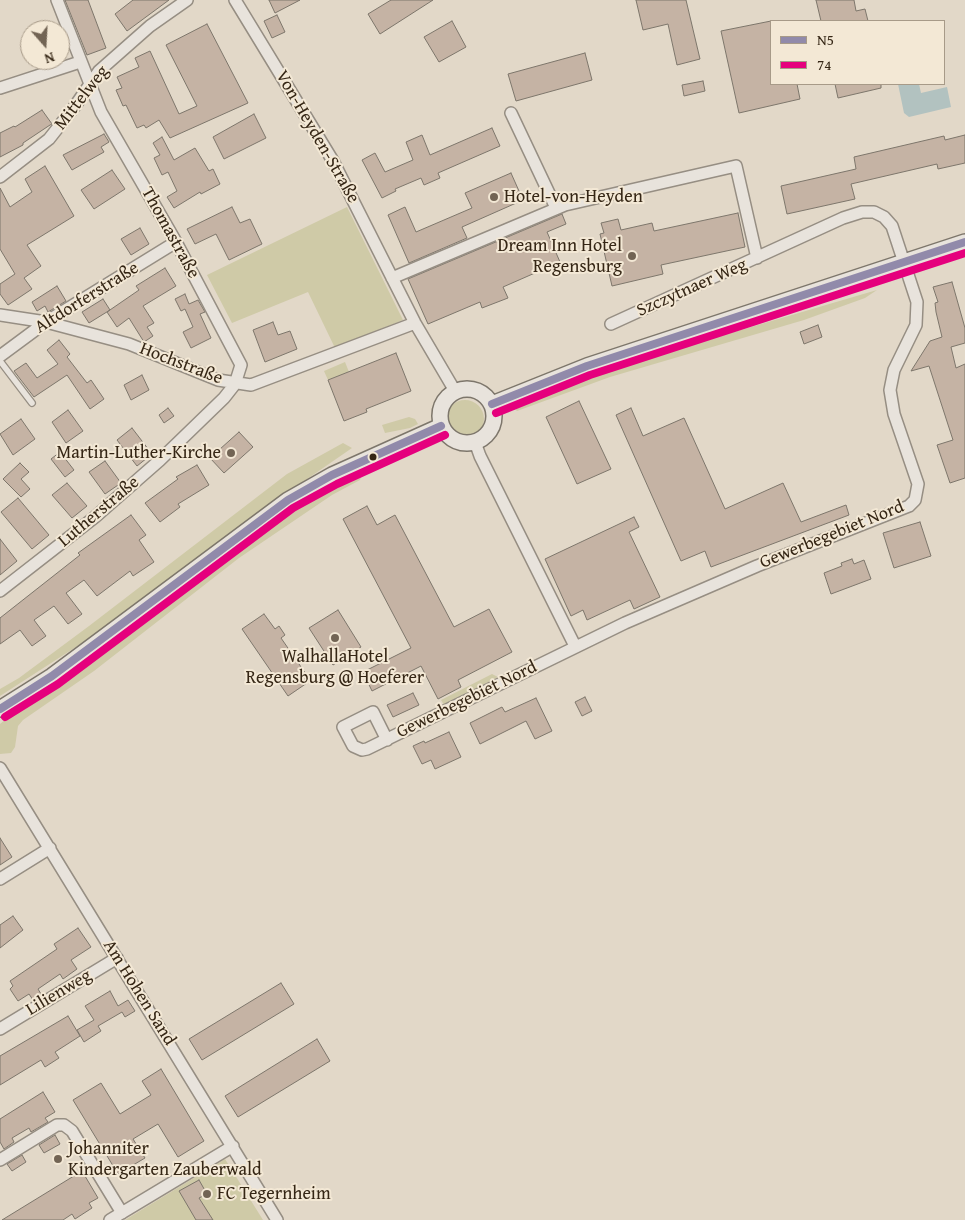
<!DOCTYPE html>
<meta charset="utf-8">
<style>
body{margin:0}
#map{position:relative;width:965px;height:1220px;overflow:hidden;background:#e2d8c8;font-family:"Gentium Book Plus",serif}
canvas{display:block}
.legend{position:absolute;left:770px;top:20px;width:175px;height:65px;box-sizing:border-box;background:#f3e8d5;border:1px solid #a79a88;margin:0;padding:6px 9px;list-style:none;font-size:15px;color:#352615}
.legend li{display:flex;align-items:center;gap:10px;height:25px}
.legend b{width:25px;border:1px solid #a79a88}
.north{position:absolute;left:20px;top:20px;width:50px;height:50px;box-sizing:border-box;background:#f3e8d5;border:1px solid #a79a88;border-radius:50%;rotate:161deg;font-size:14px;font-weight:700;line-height:20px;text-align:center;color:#352615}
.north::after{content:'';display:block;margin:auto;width:18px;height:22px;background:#726454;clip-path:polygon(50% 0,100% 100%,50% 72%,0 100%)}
</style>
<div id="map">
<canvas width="965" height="1220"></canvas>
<ul class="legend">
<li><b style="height:6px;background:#918aaa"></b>N5</li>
<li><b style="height:6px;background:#e5007d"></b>74</li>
</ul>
<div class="north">N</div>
</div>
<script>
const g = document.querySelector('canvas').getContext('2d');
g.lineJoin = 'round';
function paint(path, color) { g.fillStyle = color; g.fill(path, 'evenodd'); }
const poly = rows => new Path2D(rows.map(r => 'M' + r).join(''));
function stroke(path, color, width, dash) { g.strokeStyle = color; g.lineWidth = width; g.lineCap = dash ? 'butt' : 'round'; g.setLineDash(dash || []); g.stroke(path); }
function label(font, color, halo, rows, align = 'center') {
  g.font = font + ' "Gentium Book Plus",serif'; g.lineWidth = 4; g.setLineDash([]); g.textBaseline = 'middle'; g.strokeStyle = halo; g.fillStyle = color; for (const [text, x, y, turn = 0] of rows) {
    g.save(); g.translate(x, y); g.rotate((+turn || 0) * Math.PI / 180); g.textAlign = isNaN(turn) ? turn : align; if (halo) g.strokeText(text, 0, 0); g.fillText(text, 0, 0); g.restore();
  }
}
paint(poly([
 [347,207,403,320,335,348,308,292,232,323,207,275],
 [877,290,865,298,804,320,610,377,517,411,514,408,585,379,659,354],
 [345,362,349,372,328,380,324,371],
 '446 419a19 19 0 1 1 38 0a19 19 0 1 1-38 0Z',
 [409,417,415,419,418,424,410,428,385,433,382,425],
 [343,443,352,448,242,524,96,634,0,696,0,689,19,678,89,626,287,474],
 [362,475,360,480,332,495,239,558,94,671,23,720,18,726,15,747,11,753,0,754,0,724,7,718,50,689,239,545,293,508,339,482],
 [492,674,498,677,444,705,441,700],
 [225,1159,263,1220,125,1220]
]), '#cfcaa7');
paint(poly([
 [898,84,919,84,921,93,947,87,951,107,909,117,904,113]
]), '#b2c2c0');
const building = poly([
 [65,0,88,0,106,48,87,55,65,0],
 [133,0,169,0,127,31,115,14,133,0],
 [269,0,300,0,275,13,269,0],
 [391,0,433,0,380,34,368,14,391,0],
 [636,0,686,0,700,59,677,65,668,24,643,30,636,0],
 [816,0,854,0,856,11,865,9,868,21,821,21,816,0],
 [277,15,285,32,272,38,264,21,277,15],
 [452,21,466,47,439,62,424,37,452,21],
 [771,21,771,84,797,84,800,99,739,113,721,31,771,21],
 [207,24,248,103,170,138,159,120,146,128,144,125,137,128,126,105,123,106,116,90,122,88,117,77,139,67,135,58,150,51,179,114,197,106,166,45,207,24],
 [585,53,592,80,516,101,508,74,585,53],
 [703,81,705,91,684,96,682,85,703,81],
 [835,84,881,84,881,88,838,98,835,84],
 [42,110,52,124,50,125,23,143,23,145,0,157,0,133,14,126,15,127,42,110],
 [254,114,266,138,224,159,213,137,254,114],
 [492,128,500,146,438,173,440,178,424,185,421,178,395,189,396,191,382,198,362,160,375,153,385,172,413,160,406,142,422,135,430,155,492,128],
 [104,134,109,142,101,147,104,152,72,170,63,155,104,134],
 [965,135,965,163,938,169,937,164,851,184,855,199,787,214,781,186,856,169,854,157,944,136,945,140,965,135],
 [162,137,174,160,195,148,209,171,213,169,220,184,201,194,200,192,174,208,167,197,177,191,168,172,162,175,154,158,160,155,153,143,162,137],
 [45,166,74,216,27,245,41,266,24,278,32,289,8,305,0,294,0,284,15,274,0,249,0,188,10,207,32,192,25,179,45,166],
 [112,170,125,189,94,209,81,190,112,170],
 [511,173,523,200,462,227,467,238,409,263,388,215,405,207,416,232,472,208,465,193,511,173],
 [232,207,240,223,250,219,262,244,229,260,216,234,195,244,187,229,232,207],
 [738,213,745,247,661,265,663,274,612,286,600,234,604,233,601,223,618,219,621,230,652,223,654,231,738,213],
 [562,214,566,224,547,232,560,262,503,287,508,298,482,308,480,302,428,324,408,279,562,214],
 [140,228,149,244,131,255,121,239,140,228],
 [165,268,176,286,143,306,154,323,147,327,153,336,144,342,129,318,117,327,107,312,139,290,136,286,165,268],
 [952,282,965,328,965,343,951,347,956,368,965,364,965,478,950,483,937,445,953,440,929,366,911,371,930,341,942,337,936,312,935,303,938,302,933,287,952,282],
 [57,286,66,301,48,312,45,306,37,311,32,302,57,286],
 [185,294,189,304,198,300,205,312,200,314,211,338,191,348,183,332,193,327,185,309,181,311,175,299,185,294],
 [103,299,110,310,89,323,82,312,103,299],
 [273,322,278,335,290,331,297,349,265,362,253,330,273,322],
 [818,325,822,337,804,344,800,332,818,325],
 [59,340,70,354,67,357,87,383,91,380,104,399,90,409,67,375,34,397,14,371,26,363,37,378,58,364,47,350,59,340],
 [396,353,411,391,366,409,367,412,344,421,328,380,396,353],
 [142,375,149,390,131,400,124,385,142,375],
 [579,401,611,469,577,484,546,417,579,401],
 [168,408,174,416,164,423,159,415,168,408],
 [631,408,643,436,684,418,725,509,783,483,801,522,846,505,849,515,711,567,705,551,681,561,616,415,631,408],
 [68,410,83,431,66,443,52,422,68,410],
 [21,419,35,439,13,455,0,434,21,419],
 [132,428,152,454,137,466,117,440,132,428],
 [239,432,253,447,224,473,210,458,239,432],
 [60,452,74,470,65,477,51,459,60,452],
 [105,461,121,483,105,494,89,472,105,461],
 [20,463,29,472,21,479,30,489,21,497,3,479,20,463],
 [197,465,209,485,178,504,180,507,160,522,145,503,178,479,176,477,197,465],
 [67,483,87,506,72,518,52,495,67,483],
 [18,498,49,535,32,549,1,512,18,498],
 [367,506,377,525,395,515,454,627,489,609,512,652,458,680,461,687,438,699,421,666,372,691,363,672,411,648,343,519,367,506],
 [131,515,146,535,139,540,154,562,133,576,130,571,97,596,84,580,66,593,82,614,68,624,54,606,34,620,46,636,32,646,20,630,0,644,0,618,80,555,78,553,131,515],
 [634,517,639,527,629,532,660,597,634,609,630,600,587,620,583,610,571,616,545,559,634,517],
 [920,522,931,556,894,568,883,533,920,522],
 [0,539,17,561,0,575,0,539],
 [852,559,854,564,864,560,871,579,831,594,824,573,842,566,841,563,852,559],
 [338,610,361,647,333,665,309,628,338,610],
 [264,614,275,629,279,626,285,635,281,638,308,677,304,679,307,683,288,696,242,629,264,614],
 [413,693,419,705,393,717,387,705,413,693],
 [585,697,592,711,582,716,575,702,585,697],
 [536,698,552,731,535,739,526,721,480,744,470,723,502,707,505,712,536,698],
 [449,732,461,757,435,769,431,760,422,764,413,746,424,741,425,743,449,732],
 [0,838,12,857,0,865,0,838],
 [13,916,23,930,0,948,0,925,13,916],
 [78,928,91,947,71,960,77,969,63,979,60,974,38,989,41,994,33,1000,29,994,18,1001,10,989,13,986,10,981,57,949,54,944,78,928],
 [281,983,294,1004,202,1060,189,1039,281,983],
 [110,991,118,1006,128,1000,135,1011,125,1017,122,1012,98,1026,101,1031,84,1042,77,1030,94,1020,85,1006,110,991],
 [68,1016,80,1036,55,1052,59,1058,45,1067,41,1060,0,1085,0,1056,68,1016],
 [317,1039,330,1061,238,1117,225,1096,317,1039],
 [161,1069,204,1141,178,1157,158,1124,133,1139,145,1158,118,1174,73,1100,101,1083,120,1114,151,1095,142,1081,161,1069],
 [43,1092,55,1112,45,1118,48,1122,31,1132,29,1128,12,1138,14,1142,4,1149,0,1142,0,1119,43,1092],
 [55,1135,60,1144,44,1153,39,1145,55,1135],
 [22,1155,26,1162,12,1171,7,1164,22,1155],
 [82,1171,98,1198,89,1203,92,1208,75,1219,72,1214,63,1220,2,1220,82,1171],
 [199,1180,207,1194,199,1198,213,1220,196,1220,179,1191,199,1180]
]);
paint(building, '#c5b3a4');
stroke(building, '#7d766b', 1);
const service = poly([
 [0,361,32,403]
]);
const minor = poly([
 [235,0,333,161,415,323,455,391],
 [0,88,80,62],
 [511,113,556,208],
 [0,177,49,139,75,106,99,71,150,26,187,0],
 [392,278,565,205,736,166,757,258],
 [0,315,46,322,129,344,218,380,251,385,415,323],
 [0,356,46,322,176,242],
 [475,442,480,456,575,646],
 [0,591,95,517,160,460,224,398,235,384,241,365,176,242,101,112,57,0],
 [387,740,373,712,343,727,353,746,362,750,367,749,625,623,757,566,909,506,915,500,918,484,894,414,890,390,894,370,916,325,917,302,892,226,884,217,874,212,862,212,843,218,611,324],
 [0,768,277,1220],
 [0,879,50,848],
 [0,1029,117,958],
 [0,1160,57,1125,64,1125,72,1131,122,1213],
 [110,1220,233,1146]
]);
const secondary = poly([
 '440 416a27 27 0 1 1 54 0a27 27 0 1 1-54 0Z',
 [492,404,587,366,965,242],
 [0,709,52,676,288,500,332,475,441,426]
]);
stroke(service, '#968e83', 8);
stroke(minor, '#968e83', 14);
stroke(secondary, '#7d766b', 18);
stroke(service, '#e8e3dc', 5.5);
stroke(minor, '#e8e3dc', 11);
stroke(secondary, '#e8e3dc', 15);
stroke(poly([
 [492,404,587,366,965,242],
 [0,709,52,676,288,500,332,475,441,426]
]), '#918aaa', 8);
stroke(poly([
 [496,413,590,375,965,253],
 [5,717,58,684,293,508,337,484,445,435]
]), '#e5007d', 8);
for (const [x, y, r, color] of [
 [494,197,5,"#726454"],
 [632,256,5,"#726454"],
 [231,453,5,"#726454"],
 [373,457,4.5,"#352615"],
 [335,638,5,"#726454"],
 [58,1159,5,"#726454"],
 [207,1194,5,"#726454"]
]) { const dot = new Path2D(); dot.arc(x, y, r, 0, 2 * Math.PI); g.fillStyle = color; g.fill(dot); stroke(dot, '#f3e8d5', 2); }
label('18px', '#352615', '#f3e8d5', [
 ["Mittelweg",82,98,-52],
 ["Von-Heyden-Straße",317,137,60],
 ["Thomastraße",170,233,61],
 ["Szczytnaer Weg",692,288,-24],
 ["Altdorferstraße",87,298,-32],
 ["Hochstraße",181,364,21],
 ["Lutherstraße",99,512,-40],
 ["Gewerbegebiet Nord",832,535,-22],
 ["Gewerbegebiet Nord",467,700,-26],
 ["Lilienweg",59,993,-31],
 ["Am Hohen Sand",139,993,58]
]);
label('18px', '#352615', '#f3e8d5', [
 ["Hotel-von-Heyden",504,197],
 ["Dream Inn Hotel",622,246,"right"],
 ["Regensburg",622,267,"right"],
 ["Martin-Luther-Kirche",221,453,"right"],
 ["WalhallaHotel",335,657,"center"],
 ["Regensburg @ Hoeferer",335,678,"center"],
 ["Johanniter",68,1149],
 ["Kindergarten Zauberwald",68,1170],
 ["FC Tegernheim",217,1194]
], 'left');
</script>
